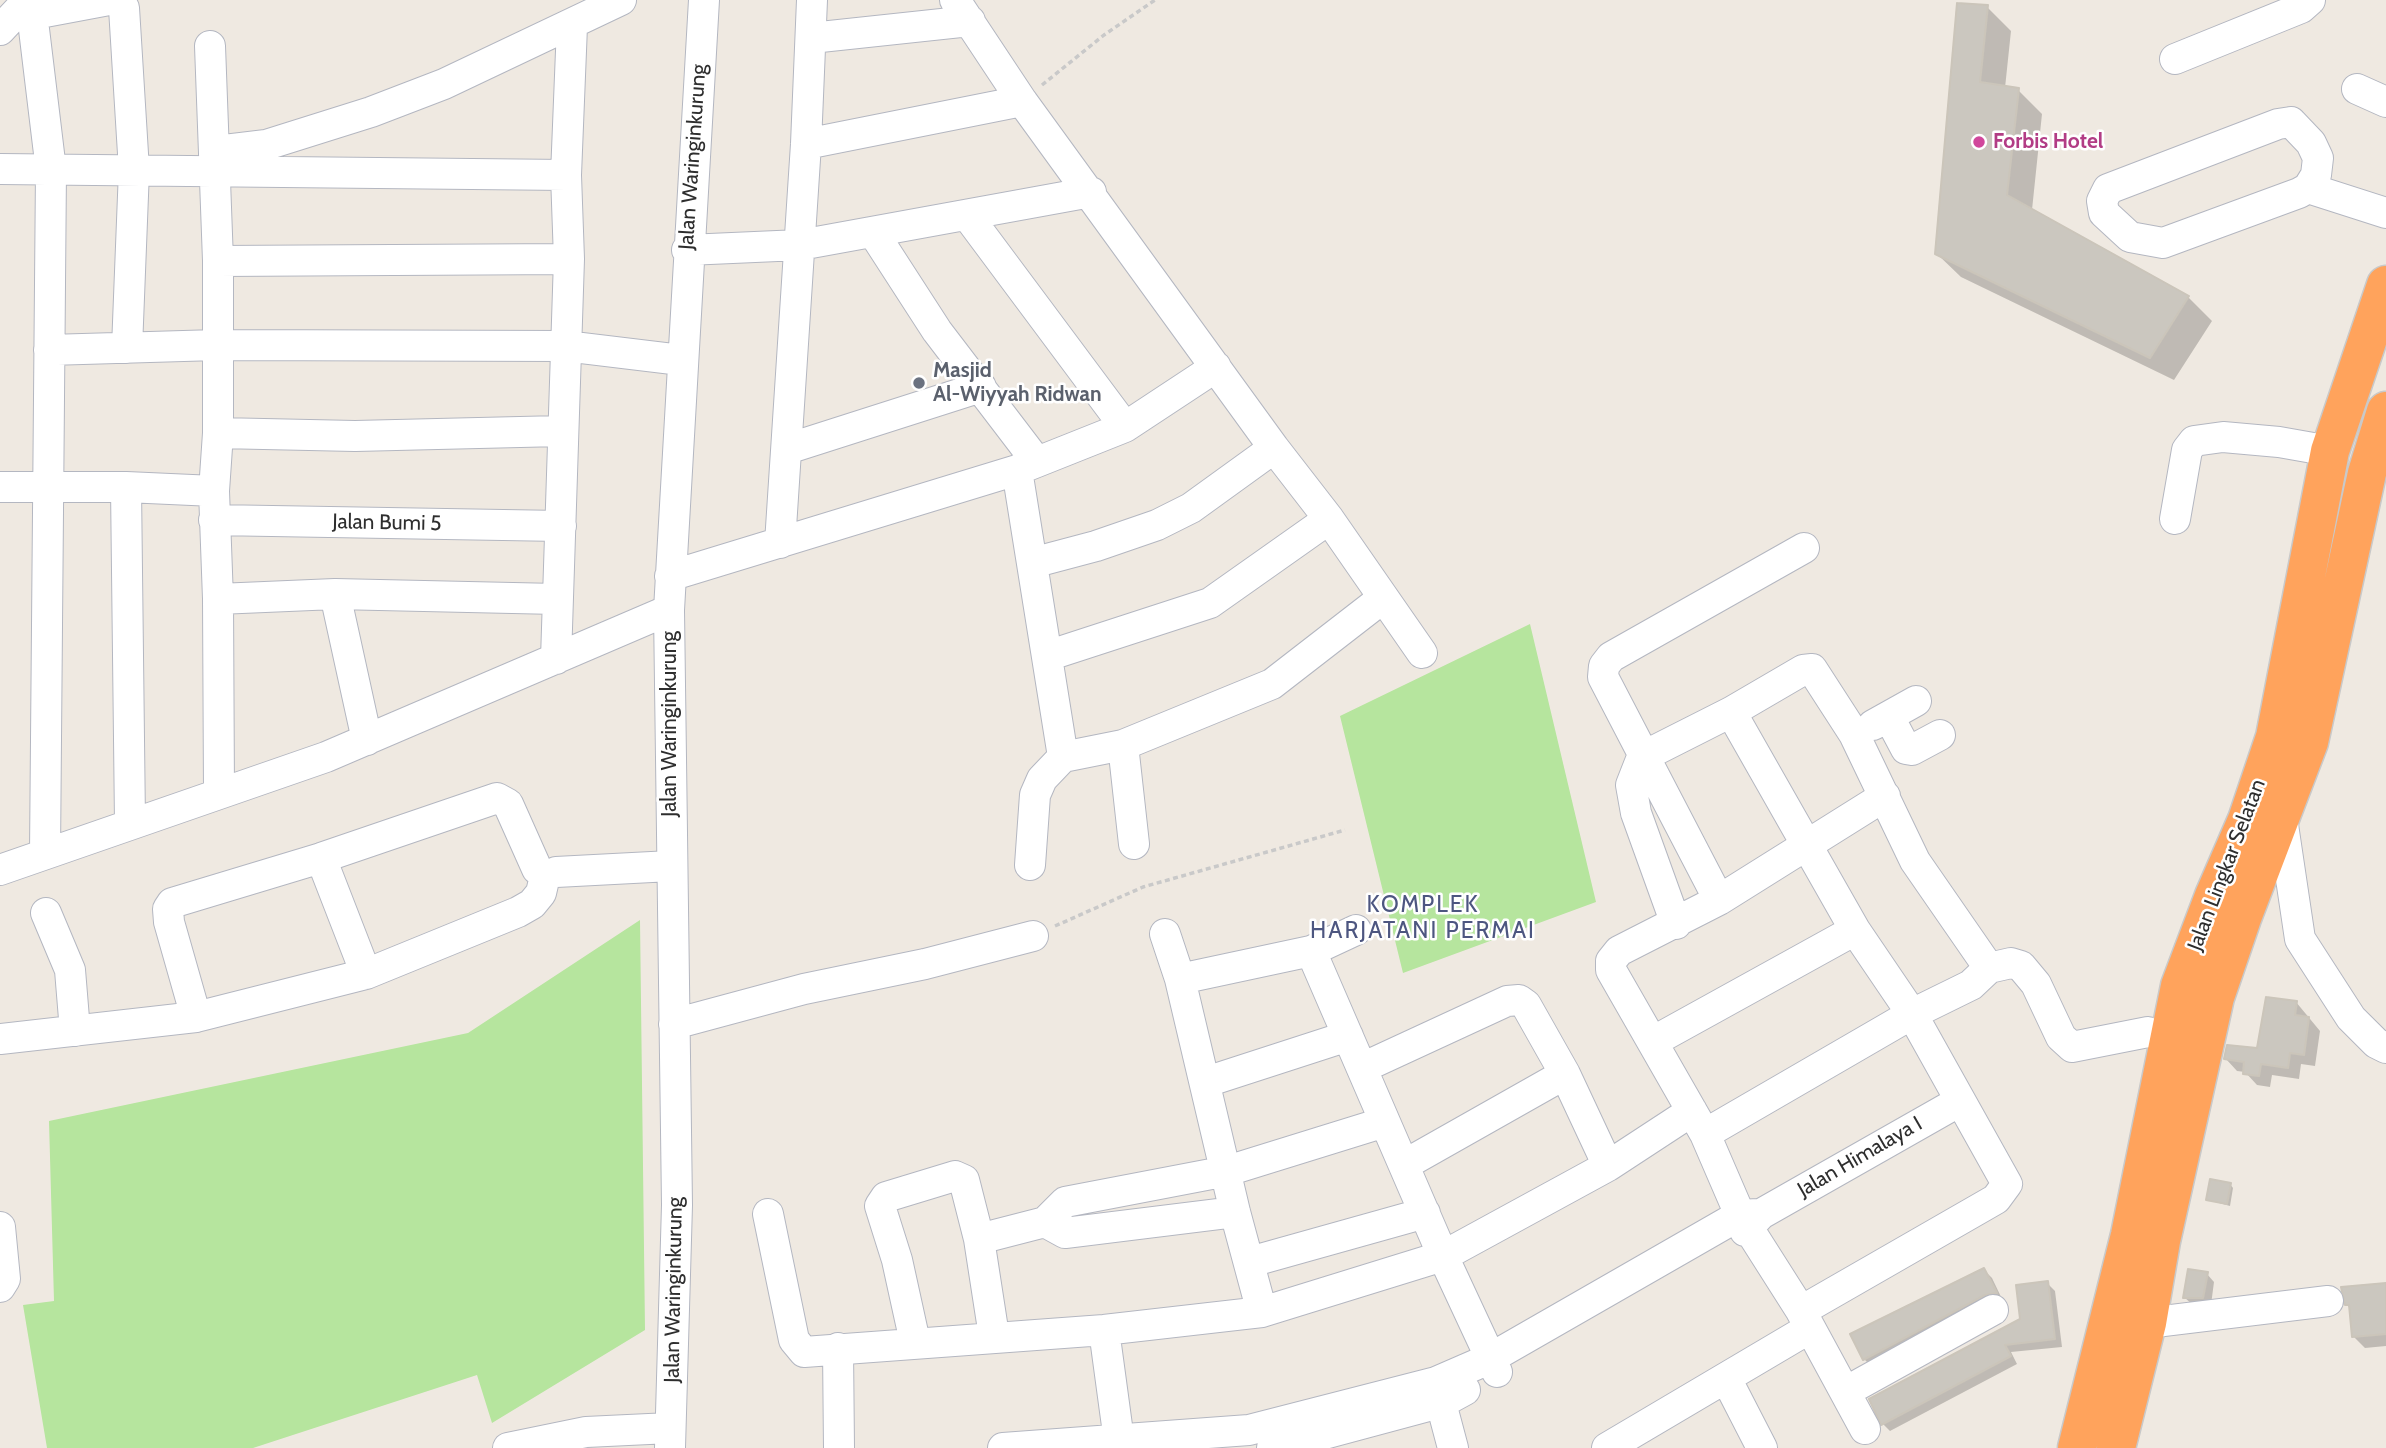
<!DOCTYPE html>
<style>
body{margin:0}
canvas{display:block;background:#efe9e1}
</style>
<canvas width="2386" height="1448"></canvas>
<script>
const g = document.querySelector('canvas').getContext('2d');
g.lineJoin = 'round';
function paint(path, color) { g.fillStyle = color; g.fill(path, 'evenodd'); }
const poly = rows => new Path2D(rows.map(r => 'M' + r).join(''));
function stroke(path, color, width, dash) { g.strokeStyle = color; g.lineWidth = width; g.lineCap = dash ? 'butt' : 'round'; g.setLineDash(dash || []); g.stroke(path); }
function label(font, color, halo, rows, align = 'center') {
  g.font = font + ' Cabin,sans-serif'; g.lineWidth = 5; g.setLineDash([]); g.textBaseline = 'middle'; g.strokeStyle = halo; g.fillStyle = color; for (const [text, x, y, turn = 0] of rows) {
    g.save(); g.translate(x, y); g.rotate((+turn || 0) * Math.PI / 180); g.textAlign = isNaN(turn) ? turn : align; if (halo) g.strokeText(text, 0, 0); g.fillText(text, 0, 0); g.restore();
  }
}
paint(poly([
 [1530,624,1596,902,1403,973,1340,716],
 [640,920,645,1330,492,1423,477,1375,253,1448,47,1448,23,1305,54,1301,49,1121,468,1033]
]), '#b6e59e');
paint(poly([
 [1987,7,2011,31,2005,88,2018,90,2042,114,2032,210,2188,297,2212,321,2174,380,1961,277,1936,253],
 [2296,1002,2320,1031,2315,1066,2301,1064,2299,1079,2272,1075,2270,1087,2257,1085,2245,1072,2237,1071,2226,1059,2258,1050],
 [2230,1184,2233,1188,2230,1206,2208,1200],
 [1984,1270,1992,1278,2003,1301,1872,1367,1864,1359],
 [2207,1274,2214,1282,2211,1305,2193,1305,2185,1298],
 [2047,1283,2055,1291,2062,1347,2011,1352,2017,1364,1890,1431,1883,1424,2022,1320],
 [2386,1284,2386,1346,2365,1348,2353,1336,2351,1309,2346,1304]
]), '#0003');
const building = poly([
 [1957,3,1988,5,1980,82,2019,88,2007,195,2189,296,2150,358,1935,254,1957,3],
 [2266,997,2297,1001,2295,1015,2309,1017,2304,1055,2290,1053,2288,1068,2261,1064,2259,1076,2243,1074,2244,1062,2224,1059,2227,1045,2257,1048,2266,997],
 [2210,1179,2231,1183,2227,1204,2206,1200,2210,1179],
 [1984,1268,1997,1293,1985,1295,1863,1360,1850,1334,1984,1268],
 [2188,1269,2208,1272,2203,1298,2183,1298,2188,1269],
 [2048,1281,2055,1339,2005,1345,2011,1356,1881,1425,1869,1399,2020,1319,2016,1285,2048,1281],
 [2386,1283,2386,1334,2352,1337,2349,1305,2345,1305,2341,1287,2386,1283]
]);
paint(building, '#cbc7bf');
stroke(building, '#cbc5ba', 2);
const minor = poly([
 [115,0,124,8,134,170,127,348],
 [955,0,1022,101,1274,448,1329,519,1422,653],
 [0,30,28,0],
 [811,38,970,21],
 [210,46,218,261,218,433,214,491,218,599,219,793],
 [2175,59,2301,8,2310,0],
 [2357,89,2386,102],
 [2291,122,2311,143,2318,158,2316,175,2308,188,2299,193,2163,243,2130,237,2104,213,2102,201,2108,189,2278,124,2291,122],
 [806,144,1022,101],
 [216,151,266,145,371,112,444,84,621,0],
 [0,169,566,175],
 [2308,188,2386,213],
 [967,215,1125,427],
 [873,232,937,331,1037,462],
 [687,250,800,245,1091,192],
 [218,261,569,259],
 [49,350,217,345,565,346,681,360],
 [218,433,355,436,561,431],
 [787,449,981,387],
 [1017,470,1063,757,1042,779,1035,795,1030,865],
 [0,487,126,487,214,491],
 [126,487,130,823],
 [2175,519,2187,450,2194,441,2223,437,2279,442,2330,451],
 [214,520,561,526],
 [780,543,806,144,812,0],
 [1032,563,1096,546,1157,525,1191,508,1274,448],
 [670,576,1017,470,1125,427,1216,367],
 [335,594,557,599],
 [218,599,335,594,367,740],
 [1047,656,1210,603,1329,519],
 [556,659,569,259,566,175,572,26],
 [1731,712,1855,930,1912,1014,2007,1184,1996,1199,1801,1311],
 [1889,717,1906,749,1912,750,1940,735],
 [1873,725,1916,701],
 [1123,745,1134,844],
 [1063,757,1123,745,1272,684,1383,598],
 [2282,818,2300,939,2351,1018,2376,1043,2386,1048],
 [45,853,51,170,33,21,37,15,45,12,109,0],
 [321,858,366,974,518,912,532,904,541,893,544,880],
 [0,870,326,757,669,610],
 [556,872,671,866],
 [1719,900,1603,677,1604,666,1611,657,1804,548],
 [46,913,70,970,75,1031],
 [1676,924,1636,813,1631,785,1642,757,1731,712,1803,670,1812,669,1854,734,1915,861,1989,968],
 [1165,934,1180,979,1235,1212,1262,1312],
 [1311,951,1443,1256,1497,1372],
 [1180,979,1311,951,1356,930],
 [196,1017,169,922,168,909,172,903,321,858,497,798,508,804,537,869],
 [674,1024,804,989,925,964,1033,936],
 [0,1039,196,1017,366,974],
 [1654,1041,1855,930],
 [1362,1068,1507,1001,1519,1000,1526,1005,1565,1074,1608,1166],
 [1206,1082,1348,1036],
 [1705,1134,1912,1014,1971,985,1989,968,2011,963,2021,966,2036,984,2061,1037,2072,1047,2148,1032],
 [1404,1165,1565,1074],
 [768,1214,794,1340,804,1352,1104,1330,1262,1312,1443,1256,1608,1166,1692,1111],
 [1045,1222,1065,1233,1235,1212],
 [0,1227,5,1279,0,1287],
 [1745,1231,1761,1214,1960,1101],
 [979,1239,1045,1222,1065,1202,1227,1171,1385,1122],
 [1250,1262,1425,1213],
 [2147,1323,2328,1301],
 [1104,1330,1120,1448],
 [915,1342,897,1260,880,1206,886,1197,955,1176,964,1180,979,1239,994,1336],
 [838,1348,839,1448],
 [1726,1378,1762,1448],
 [1436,1384,1453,1448],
 [1845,1392,1993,1310],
 [1865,1429,1801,1311,1740,1215,1705,1134,1611,970,1611,961,1619,951,1719,900,1885,796],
 [508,1448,586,1432,670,1428],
 [670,1448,677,1205,669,610,704,0],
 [1003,1448,1249,1430,1436,1382,1489,1359,1740,1215,1758,1214],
 [1272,1448,1443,1402,1465,1390],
 [1607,1448,1810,1328]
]);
const highway = poly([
 [2077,1448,2130,1235,2180,986,2214,896,2247,820,2275,737,2330,451,2386,285],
 [2116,1448,2147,1323,2161,1241,2215,997,2242,918,2309,742,2367,473,2386,411]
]);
stroke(minor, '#b4b7c1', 32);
stroke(highway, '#c9c9c9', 41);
stroke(poly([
 [1042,85,1104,35,1155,0],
 [1055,926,1143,887,1345,830]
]), '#c9c9c9', 3.5, [5, 3.5]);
stroke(minor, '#fff', 30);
stroke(highway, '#ffa35c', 38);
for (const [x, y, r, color] of [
 [1979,142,7,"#d1479c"],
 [919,383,7,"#6b7280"]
]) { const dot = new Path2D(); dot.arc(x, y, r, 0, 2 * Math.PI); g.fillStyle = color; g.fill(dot); stroke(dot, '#fff', 2.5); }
label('bold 21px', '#b23c85', '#fff', [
 ["Forbis Hotel",1993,142]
], 'left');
label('21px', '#2e2e2e', '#fff', [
 ["Jalan Waringinkurung",693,157,-86],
 ["Jalan Bumi 5",387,523,1],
 ["Jalan Waringinkurung",670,724,-90],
 ["Jalan Lingkar Selatan",2227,865,-69],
 ["Jalan Himalaya I",1860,1157,-30],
 ["Jalan Waringinkurung",674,1290,-89]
]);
label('bold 21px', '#5b616d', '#fff', [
 ["Masjid",933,371],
 ["Al-Wiyyah Ridwan",933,395]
], 'left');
g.letterSpacing = '2px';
label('23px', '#4d5680', '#fff', [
 ["KOMPLEK",1423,905],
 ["HARJATANI PERMAI",1423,931]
]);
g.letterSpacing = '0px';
</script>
